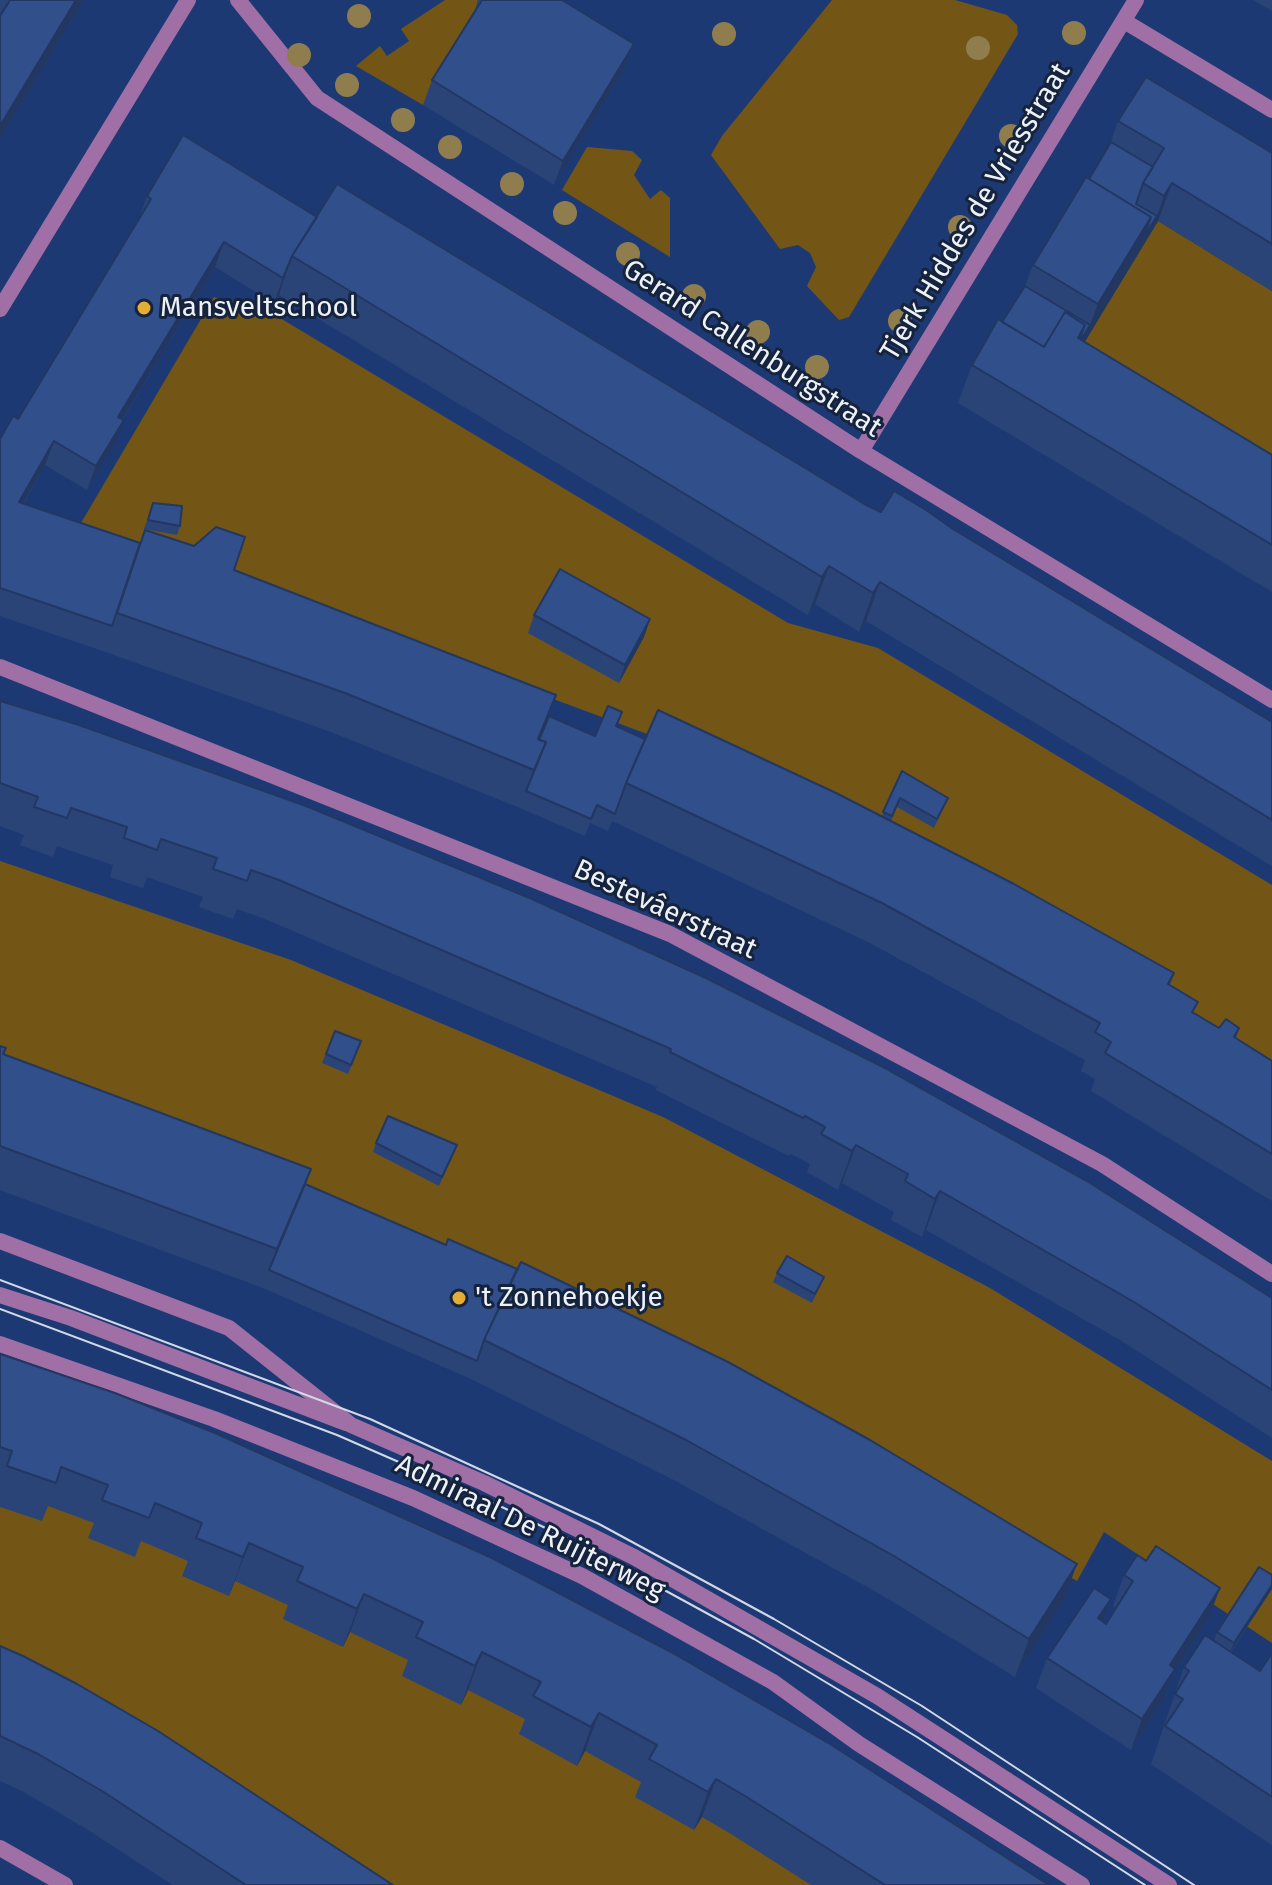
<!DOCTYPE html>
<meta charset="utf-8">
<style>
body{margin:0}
canvas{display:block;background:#1d3974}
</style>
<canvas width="1272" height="1885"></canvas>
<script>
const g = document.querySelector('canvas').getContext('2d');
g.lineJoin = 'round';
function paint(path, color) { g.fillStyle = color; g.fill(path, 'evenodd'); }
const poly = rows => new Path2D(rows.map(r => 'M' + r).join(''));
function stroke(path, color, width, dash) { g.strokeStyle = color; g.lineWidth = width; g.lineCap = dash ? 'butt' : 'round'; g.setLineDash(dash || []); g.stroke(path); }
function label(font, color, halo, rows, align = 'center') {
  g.font = font + ' "Fira Sans",sans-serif'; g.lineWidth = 6; g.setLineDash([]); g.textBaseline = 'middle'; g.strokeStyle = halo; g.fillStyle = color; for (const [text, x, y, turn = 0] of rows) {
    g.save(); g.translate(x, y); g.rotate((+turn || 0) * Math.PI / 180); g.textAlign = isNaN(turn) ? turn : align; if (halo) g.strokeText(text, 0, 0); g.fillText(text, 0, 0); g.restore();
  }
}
paint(poly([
 [445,0,478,0,473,19,423,105,356,66,380,46,387,56,409,41,401,29],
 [832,0,955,0,1007,15,1017,25,1018,34,849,317,839,320,807,286,816,267,810,253,798,245,780,249,711,155,722,136],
 [587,147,632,151,642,160,634,175,650,199,661,190,670,198,670,257,562,190],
 [1158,221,1272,291,1272,502,1064,376],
 [214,297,275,315,788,623,878,648,1272,885,1272,1071,752,773,81,523],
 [0,861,291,960,663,1117,990,1288,1272,1461,1272,1643,1104,1532,1077,1581,606,1315,0,1068],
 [0,1461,120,1494,863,1885,236,1885,0,1734]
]), '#735615');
stroke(poly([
 [0,1295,71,1318,346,1423]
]), '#a06fa6', 16);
stroke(poly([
 [238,0,317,98,861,451,1272,700],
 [1124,21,1272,110],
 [0,309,188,0],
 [861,451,1136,0],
 [0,667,670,934,1102,1164,1272,1274],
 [0,1848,65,1885]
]), '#a06fa6', 16);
stroke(poly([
 [0,1241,229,1328,351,1425,484,1483,634,1557,877,1696,1169,1885],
 [0,1344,214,1419,413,1498,582,1576,773,1682,859,1744,1082,1885]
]), '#a06fa6', 16);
stroke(poly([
 [0,1280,370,1419,599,1524,774,1619,922,1706,1194,1885],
 [0,1309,337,1435,504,1508,591,1550,754,1639,917,1737,1145,1885]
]), '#d1d9e7', 2);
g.fillStyle = '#907d4e';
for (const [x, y] of [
 [359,16],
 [1074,33],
 [724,34],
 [978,48],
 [299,55],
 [347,85],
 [403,120],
 [1011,136],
 [450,147],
 [512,184],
 [565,213],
 [960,227],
 [628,254],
 [694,296],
 [900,321],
 [758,332],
 [817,367]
]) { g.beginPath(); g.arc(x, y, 12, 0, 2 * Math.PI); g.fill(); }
paint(poly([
 [0,0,84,0,0,139],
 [478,0,562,0,634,44,625,68,554,185,423,105,432,80,476,10],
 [1253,0,1272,0,1272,11],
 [1118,121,1272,153,1272,291,1158,221,1084,342,1272,455,1272,592,958,403,972,365,1025,286,1033,265,1089,179,1111,142],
 [147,196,317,217,881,512,953,529,1272,722,1272,866,866,621,859,632,815,604,808,615,279,295,274,303,215,267,123,419,115,445,87,490,45,465,24,504,140,543,234,570,556,695,549,716,595,736,617,727,645,739,882,816,902,771,948,798,934,828,897,807,891,821,1174,973,1170,985,1194,1013,1219,1028,1239,1028,1236,1038,1272,1061,1272,1201,1091,1091,1095,1079,1081,1071,1085,1060,868,942,612,821,608,831,590,823,585,836,520,808,331,732,103,651,0,616,0,439,18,419,138,221],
 [153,503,180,526,177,535,144,529],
 [534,615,650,619,644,637,619,683,528,633],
 [0,701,1272,1298,1272,1438,1120,1340,926,1230,922,1237,891,1220,894,1212,842,1183,838,1190,807,1172,810,1164,791,1154,789,1156,700,1112,656,1090,657,1087,265,919,237,909,233,919,199,907,203,897,147,877,143,888,110,877,113,865,57,846,53,857,20,845,24,835,0,826],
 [335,1031,361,1041,348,1074,322,1063],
 [0,1046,3,1054,311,1169,306,1184,1063,1602,1015,1677,880,1594,672,1479,471,1379,263,1288,0,1190],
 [376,1143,457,1145,439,1186,373,1152],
 [777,1273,824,1277,812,1303,773,1282],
 [0,1354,1049,1885,811,1885,731,1834,702,1817,694,1830,635,1797,641,1782,585,1751,577,1766,519,1734,525,1719,468,1690,461,1705,402,1676,408,1660,350,1632,343,1647,283,1619,288,1605,235,1581,229,1596,182,1576,188,1561,141,1541,135,1557,88,1538,94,1523,48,1506,42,1521,0,1507],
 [1124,1575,1209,1618,1174,1672,1164,1699,1131,1750,1036,1688,1047,1658,1103,1621,1106,1624,1116,1608,1113,1606],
 [1272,1575,1272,1589,1231,1652,1260,1671,1272,1653,1272,1845,1151,1764,1184,1667,1214,1641,1217,1632],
 [0,1646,393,1885,173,1885,88,1830,24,1792,0,1781]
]), '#2a4478');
paint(poly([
 [76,0,84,0,0,139,0,126],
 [634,44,625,68,554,185,563,161],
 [1172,183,1158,221,1064,376,1078,338,1085,325,1090,325,1098,304,1151,217,1157,216,1164,196],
 [224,242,215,267,109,441,118,417],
 [286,273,279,295,274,303,283,278],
 [124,420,115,445,87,490,96,466],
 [54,441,45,465,10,527,19,502],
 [829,566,815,604,808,615,822,577],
 [880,582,866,621,859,632,873,593],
 [650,619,644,637,619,683,625,665],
 [856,1145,842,1183,838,1190,852,1151],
 [940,1191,926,1230,922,1237,935,1199],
 [249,1543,235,1581,229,1596,243,1557],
 [1077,1564,1063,1602,1015,1677,1029,1639],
 [1272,1585,1272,1589,1230,1652,1234,1643],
 [1220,1588,1209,1618,1174,1672,1164,1699,1131,1750,1142,1719,1170,1665],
 [364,1594,350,1632,343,1647,357,1609],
 [1111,1599,1099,1630,1098,1618],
 [482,1652,468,1690,461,1705,475,1666],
 [599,1713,585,1751,577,1766,591,1727],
 [716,1779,702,1817,694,1830,708,1792]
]), '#223761');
const building = poly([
 [10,0,76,0,0,126,0,16,10,0],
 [482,0,562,0,634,44,563,161,432,80,482,0],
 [1146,77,1272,153,1272,244,1172,183,1164,196,1143,183,1164,148,1118,121,1146,77],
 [183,135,317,217,292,256,283,278,224,242,118,417,124,420,96,466,54,441,19,502,140,543,112,626,0,588,0,439,13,416,18,419,151,199,147,196,183,135],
 [1111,142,1153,167,1143,183,1136,204,1157,216,1144,237,1151,217,1089,179,1111,142],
 [1086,177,1151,217,1098,304,1033,265,1086,177],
 [337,184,866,505,881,512,894,491,926,510,953,529,1272,722,1272,820,880,582,873,593,829,566,822,577,292,256,337,184],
 [1025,286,1090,325,1081,340,1080,339,1085,325,1065,312,1044,347,1002,322,1025,286],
 [1065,312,1085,325,1078,338,1272,455,1272,545,972,365,998,319,1044,347,1065,312],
 [153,503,182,506,180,526,148,520,153,503],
 [216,527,245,537,234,570,556,695,538,739,546,742,534,770,345,693,117,613,145,530,194,546,216,527],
 [560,569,650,619,625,665,534,615,560,569],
 [0,701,79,725,306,806,532,899,708,979,881,1066,1090,1183,1272,1298,1272,1390,1134,1302,940,1191,935,1199,905,1181,908,1174,856,1145,852,1151,821,1134,825,1127,805,1116,803,1118,714,1074,670,1052,671,1049,279,880,251,870,247,881,213,869,217,858,161,839,157,850,124,838,127,827,71,808,67,818,34,807,38,797,0,783,0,701],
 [608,706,622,712,616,726,645,739,626,783,615,814,597,805,591,819,526,791,546,742,539,740,549,716,595,736,608,706],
 [658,710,836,793,1014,884,1174,973,1168,984,1198,1002,1192,1012,1219,1028,1226,1019,1239,1028,1234,1037,1272,1061,1272,1154,1105,1053,1111,1042,1095,1032,1100,1023,882,903,626,783,658,710],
 [902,771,948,798,937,819,900,798,892,816,883,812,902,771],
 [335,1031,361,1041,351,1065,326,1054,335,1031],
 [0,1046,6,1048,3,1054,311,1169,277,1249,0,1146,0,1046],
 [388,1116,457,1145,442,1177,376,1143,388,1116],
 [305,1184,446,1245,448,1239,517,1269,484,1340,477,1361,269,1270,305,1184],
 [787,1256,824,1277,815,1294,777,1273,787,1256],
 [521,1262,728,1362,870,1440,1077,1564,1029,1639,894,1556,686,1440,484,1340,521,1262],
 [0,1354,115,1393,215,1433,492,1558,671,1652,830,1744,1049,1885,885,1885,745,1796,716,1779,708,1792,649,1759,657,1745,599,1713,591,1727,533,1696,541,1682,482,1652,475,1666,416,1637,423,1622,364,1594,357,1609,297,1581,303,1567,249,1543,243,1557,196,1538,202,1523,155,1503,149,1518,102,1500,108,1485,61,1467,56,1483,7,1466,12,1451,0,1447,0,1354],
 [1156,1546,1220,1588,1170,1665,1175,1669,1142,1719,1047,1658,1094,1588,1111,1599,1098,1618,1106,1624,1133,1581,1124,1575,1137,1555,1146,1561,1156,1546],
 [1259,1567,1272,1575,1272,1585,1234,1643,1217,1632,1259,1567],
 [1205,1635,1260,1671,1272,1653,1272,1797,1165,1726,1183,1699,1175,1694,1189,1671,1184,1667,1205,1635],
 [0,1646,23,1656,77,1684,158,1731,393,1885,246,1885,102,1791,38,1754,0,1736,0,1646]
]);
paint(building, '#314f8b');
stroke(building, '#223761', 2);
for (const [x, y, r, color] of [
 [144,308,8,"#e4ae35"],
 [459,1298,8,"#e4ae35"]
]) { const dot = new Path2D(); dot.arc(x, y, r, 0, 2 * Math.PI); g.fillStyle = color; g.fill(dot); stroke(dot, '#16233d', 3); }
label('28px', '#edf1f8', '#16233d', [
 ["Tjerk Hiddes de Vriesstraat",976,212,-59],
 ["Gerard Callenburgstraat",752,349,33],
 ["Bestevâerstraat",665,910,25],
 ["Admiraal De Ruijterweg",530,1528,26]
]);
label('28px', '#edf1f8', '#16233d', [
 ["Mansveltschool",160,308],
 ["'t Zonnehoekje",475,1298]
], 'left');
</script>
